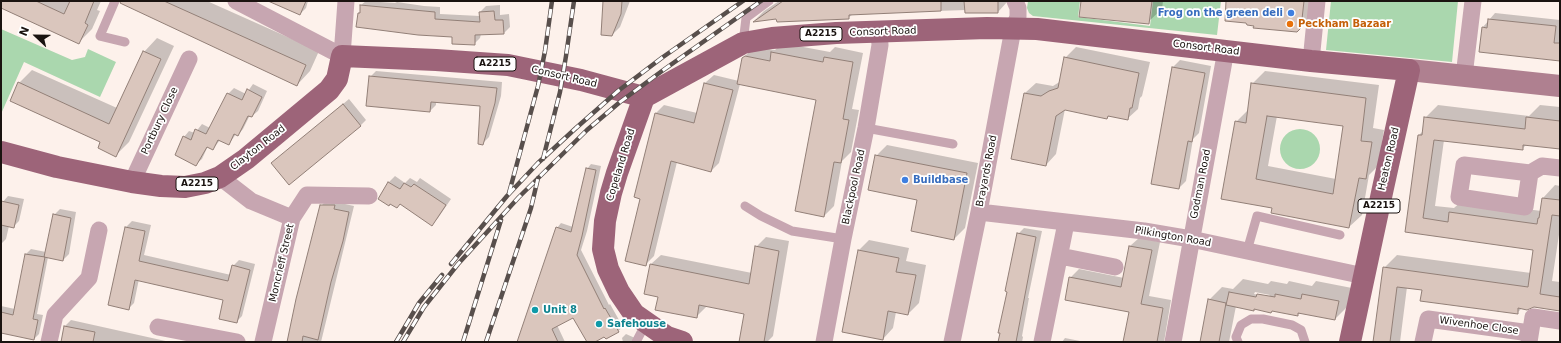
<!DOCTYPE html>
<style>
body{margin:0}
#map{position:relative;width:1561px;height:343px;overflow:hidden;background:#fdf1eb;font-family:"DejaVu Sans",sans-serif}
canvas{display:block}
.frame{position:absolute;inset:0;border:2px solid #1a1310;pointer-events:none}
.north{position:absolute;left:16px;top:16px;width:40px;height:40px;-webkit-text-stroke:3px #fff;paint-order:stroke;rotate:292deg;font-size:11px;font-weight:700;line-height:16px;text-align:center;color:#1a1310}
.north::after{content:'';display:block;margin:auto;width:14px;height:18px;background:#1a1310;clip-path:polygon(50% 0,100% 100%,50% 72%,0 100%)}
</style>
<div id="map">
<canvas width="1561" height="343"></canvas>
<div class="frame"></div>
<div class="north">N</div>
</div>
<script>
const g = document.querySelector('canvas').getContext('2d');
g.lineJoin = 'round';
function paint(path, color) { g.fillStyle = color; g.fill(path, 'evenodd'); }
const poly = rows => new Path2D(rows.map(r => 'M' + r).join(''));
function stroke(path, color, width, dash) { g.strokeStyle = color; g.lineWidth = width; g.lineCap = dash ? 'butt' : 'round'; g.setLineDash(dash || []); g.stroke(path); }
function label(font, color, halo, rows, align = 'center') {
  g.font = font + ' "DejaVu Sans",sans-serif'; g.lineWidth = 3.5; g.setLineDash([]); g.textBaseline = 'middle'; g.strokeStyle = halo; g.fillStyle = color; for (const [text, x, y, turn = 0] of rows) {
    g.save(); g.translate(x, y); g.rotate((+turn || 0) * Math.PI / 180); g.textAlign = isNaN(turn) ? turn : align; if (halo) g.strokeText(text, 0, 0); g.fillText(text, 0, 0); g.restore();
  }
}
paint(poly([
 [1028,1,1080,1,1078,17,1150,26,1153,1,1221,1,1217,35,1033,16,1029,13,1027,8],
 [1331,1,1458,1,1452,62,1326,50],
 [1,29,72,60,85,57,88,49,116,62,100,97,24,62,1,114],
 '1280 149a20 20 0 1 1 40 0a20 20 0 1 1-40 0Z'
]), '#aad7ae');
paint(poly([
 [1,1,101,1,97,10,100,11,92,29,79,42,1,7],
 [128,1,207,1,319,51,310,71,297,85],
 [275,1,308,1,306,8,300,14],
 [366,1,395,3,397,2,424,6,440,7,440,14,480,16,480,12,486,6,500,5,500,15,509,14,510,27,504,33,481,34,480,38,474,44,453,36,359,13,361,11,361,5],
 [604,1,630,1,620,27,612,35],
 [779,1,1008,1,998,12,966,10,853,14,848,18,777,18,755,20,764,11],
 [1082,1,1163,1,1162,9,1148,22],
 [1227,1,1310,1,1308,20,1297,31,1255,25],
 [1495,13,1560,20,1560,60,1483,27],
 [157,38,174,46,129,142,115,156,102,142,19,83,32,70,117,108,144,52],
 [782,43,830,52,835,47,863,53,852,109,859,110,851,152,842,161,834,206,824,216,817,99,740,84,719,163,711,171,677,162,654,256,645,265,642,198,656,113,664,105,697,113,705,83,714,75,739,81,743,58,753,48,756,47,775,50],
 [1076,47,1150,62,1142,96,1140,98,1138,109,1127,119,1109,116,1107,118,1065,109,1056,154,1046,165,1025,93,1036,83,1053,86,1061,81,1065,58],
 [1180,60,1211,66,1199,133,1193,139,1186,181,1179,188,1173,67],
 [376,71,502,82,501,96,489,137,483,143,481,105,436,101,436,105,430,111,370,77],
 [1265,71,1379,85,1373,128,1384,130,1378,166,1369,175,1362,215,1349,227,1273,208,1222,199,1236,122,1249,109,1252,84],
 [1277,116,1344,125,1336,179,1268,166],
 [253,84,267,91,258,111,252,116,250,115,243,129,238,135,236,134,229,144,220,140,213,149,208,146,202,159,196,164,184,137,189,131,195,133,202,124,210,128,228,94,234,88,246,94],
 [349,99,366,120,360,126,273,163],
 [1438,105,1529,116,1540,105,1560,107,1560,148,1527,144,1522,149,1444,140,1435,206,1454,208,1463,200,1541,211,1543,198,1555,185,1560,186,1560,228,1552,281,1560,282,1560,310,1534,306,1522,308,1517,313,1423,289,1407,287,1400,342,1374,342,1384,268,1397,255,1531,273,1534,249,1406,231,1419,135,1424,130,1425,118],
 [887,145,978,163,965,228,954,239,919,199,876,156],
 [591,164,601,166,587,231,581,250,609,305,610,304,623,327,618,331,605,335,592,342,588,342,574,317,557,325,565,342,518,342,557,228,561,223,573,227,587,169],
 [395,176,405,183,410,178,417,182,420,178,451,199,438,218,432,224,401,203,380,199,389,182],
 [8,196,24,199,19,221,13,227,9,226,6,239,1,244,1,204],
 [327,200,354,206,321,342,287,342,321,206],
 [60,209,76,212,69,254,63,260,48,257,37,314,43,315,39,334,34,339,1,332,1,306,15,309,26,254,31,249,46,252,54,215],
 [132,221,151,225,144,255,231,275,233,266,239,260,255,264,242,316,236,322,225,299,139,279,134,303,128,309,109,304,126,227],
 [1024,228,1042,231,1028,298,1029,298,1022,336,1023,337,1022,342,999,342,1018,234],
 [766,237,789,241,773,336,767,342,740,342,745,314,707,306,696,317,659,296,651,264,661,255,752,273,756,247],
 [1139,238,1160,242,1149,296,1171,300,1164,342,1124,342,1130,311,1070,278,1079,269,1124,278,1130,246],
 [869,240,909,248,906,261,926,265,919,303,908,314,896,312,893,328,883,339,858,251],
 [1243,279,1268,284,1271,281,1287,284,1289,281,1312,286,1316,281,1352,288,1348,306,1335,319,1300,313,1297,315,1273,310,1236,306,1229,342,1201,342,1209,300,1222,287,1233,289],
 [1255,292,1270,295,1268,297,1254,294],
 [71,320,170,342,62,342,65,326],
 [626,334,635,338,638,342,623,342,622,338],
 [1065,338,1085,342,1062,342]
]), '#0003');
const building = poly([
 [1,1,36,1,64,14,70,1,94,1,85,23,88,25,79,44,1,8,1,1],
 [121,1,164,1,306,65,297,86,120,3,121,1],
 [268,1,306,1,300,15,268,1],
 [603,1,622,1,621,14,612,36,601,35,603,1],
 [783,1,941,1,941,11,849,15,849,19,777,22,776,19,753,22,783,1],
 [964,1,998,1,998,13,965,13,964,1],
 [1081,1,1152,1,1149,24,1079,17,1081,1],
 [1226,1,1304,1,1301,28,1297,32,1253,28,1254,26,1247,25,1246,23,1225,21,1226,1],
 [360,5,435,12,435,19,480,22,479,12,494,11,495,20,503,20,504,34,475,35,475,45,452,44,452,37,418,35,356,27,358,13,360,13,360,5],
 [1488,19,1556,26,1554,43,1560,43,1560,61,1479,52,1482,27,1487,28,1488,19],
 [143,51,161,59,116,157,98,148,100,142,10,101,18,82,109,124,143,51],
 [771,52,823,62,824,57,853,62,843,119,849,120,841,163,834,162,824,217,795,211,816,100,737,84,742,58,745,56,770,61,771,52],
 [1064,57,1139,73,1132,108,1130,108,1128,120,1108,116,1107,119,1065,110,1056,116,1046,166,1011,159,1024,93,1041,96,1049,91,1058,88,1064,57],
 [1172,67,1205,73,1192,142,1188,141,1179,189,1151,184,1172,67],
 [369,76,497,88,495,103,483,145,478,144,480,106,431,102,430,112,366,106,369,76],
 [704,83,733,90,711,172,671,161,646,266,625,261,640,199,634,197,655,113,694,123,704,83],
 [1251,83,1366,98,1361,141,1372,142,1366,179,1359,178,1349,228,1271,213,1272,208,1221,199,1235,121,1246,123,1251,83],
 [1267,116,1343,126,1333,194,1256,179,1267,116],
 [247,89,262,97,252,117,248,116,238,136,234,134,229,145,218,140,213,150,207,147,196,166,175,155,183,136,191,140,195,129,206,134,227,93,242,100,247,89],
 [343,104,361,126,289,185,271,163,343,104],
 [1424,117,1525,129,1526,117,1560,121,1560,149,1523,145,1523,150,1434,140,1423,218,1448,222,1449,212,1537,224,1538,218,1539,218,1542,198,1560,200,1560,216,1552,215,1540,294,1560,297,1560,311,1534,307,1527,310,1518,308,1518,314,1420,301,1422,290,1397,287,1390,342,1373,342,1383,267,1528,287,1533,250,1405,232,1418,135,1422,135,1424,117],
 [875,155,967,173,954,240,911,231,917,200,868,190,875,155],
 [586,168,596,170,582,236,577,255,604,309,605,308,619,332,606,339,604,337,595,342,587,342,573,318,552,329,558,342,517,342,556,227,571,232,586,168],
 [388,182,400,189,404,183,411,187,414,184,446,205,432,226,400,204,397,208,390,204,389,206,378,199,388,182],
 [1,201,19,205,14,228,1,225,1,201],
 [320,205,335,205,334,209,349,212,343,241,331,282,318,340,303,336,302,342,287,342,296,299,320,205],
 [53,214,71,218,63,261,44,257,53,214],
 [125,227,145,231,139,261,228,281,232,265,250,270,237,323,219,319,223,300,135,280,129,310,108,305,125,227],
 [1017,233,1036,237,1016,342,998,342,1000,333,998,333,1007,292,1005,291,1017,233],
 [755,246,779,251,764,342,739,342,744,314,699,305,697,318,655,310,658,297,644,294,650,264,749,284,755,246],
 [1129,246,1152,250,1141,304,1163,308,1157,342,1123,342,1129,312,1065,300,1069,277,1121,287,1129,246],
 [858,250,899,258,896,272,916,275,908,315,888,311,883,340,842,332,858,250],
 [25,254,45,257,33,319,38,320,34,340,1,333,1,312,13,315,25,254],
 [1229,292,1256,297,1257,294,1275,297,1275,294,1301,299,1302,294,1339,301,1335,320,1298,313,1298,316,1272,311,1271,313,1254,309,1254,311,1226,305,1229,292],
 [1208,299,1226,303,1219,342,1200,342,1208,299],
 [64,326,95,332,93,342,61,342,64,326]
]);
paint(building, '#dac6bd');
stroke(building, '#927f77', 1);
stroke(poly([
 [115,1,100,36,125,42],
 [743,43,746,18,769,1],
 [866,128,953,144],
 [745,206,761,216,792,231,843,239],
 [1247,251,1257,216,1340,235],
 [636,342,646,323],
 [1238,342,1236,337,1241,325,1251,319,1263,319,1292,325,1301,330,1305,342]
]), '#c7a6b1', 9);
stroke(poly([
 [236,1,342,56,346,1],
 [1311,61,1317,1],
 [1464,76,1473,1],
 [1530,173,1525,207,1459,197,1464,165,1530,173,1542,166,1560,168],
 [220,177,251,201,292,218,263,342],
 [132,182,189,59],
 [979,212,1144,231,1191,239,1364,276],
 [292,218,307,195,369,196],
 [1060,256,1115,267],
 [158,327,237,342],
 [49,342,55,315,89,278,99,230],
 [824,342,843,239,866,128,880,45,879,32],
 [952,342,979,212,1013,29,1018,17,1018,8,1015,1],
 [1042,342,1066,223],
 [1173,342,1226,50],
 [1423,342,1428,319,1530,333],
 [1529,342,1533,317,1560,321]
]), '#c7a6b1', 17);
stroke(poly([
 [1409,70,1560,86]
]), '#af8090', 22);
stroke(poly([
 [644,97,617,173,611,193,605,221,603,249,608,269,619,292,634,314,667,337,682,342],
 [1,152,57,167,132,182,161,186,185,187,205,183,220,177,246,159,329,90,337,79,342,56,436,60,508,65,581,80,644,97,743,43,772,38,836,33,987,28,1037,29,1311,61,1409,70,1383,188,1350,342]
]), '#9d6479', 22);
const rail = poly([
 [543,159,560,92,566,56,574,1],
 [509,193,538,86,545,51,552,1],
 [451,264,507,196,538,163,576,128,618,91,663,57,743,1],
 [396,342,419,303,442,275],
 [403,342,424,307,458,264,519,197,587,130,620,102,662,71,761,1],
 [463,342,501,220],
 [486,342,531,208,538,178]
]);
stroke(rail, '#584f4c', 4.5);
stroke(rail, '#fff', 3, [9]);
for (const [x, y, r, color] of [
 [1291,13,4,"#3f7fe0"],
 [1290,24,4,"#e8710a"],
 [905,180,4,"#3f7fe0"],
 [535,310,4,"#0f9aa8"],
 [599,324,4,"#0f9aa8"]
]) { const dot = new Path2D(); dot.arc(x, y, r, 0, 2 * Math.PI); g.fillStyle = color; g.fill(dot); stroke(dot, '#fff', 1.5); }
for (const [x, y, w] of [
 [821,34,42],
 [495,64,42],
 [197,184,42],
 [1379,206,42]
]) { const box = new Path2D(); box.roundRect(x - w / 2, y - 7, w, 14, 3); g.fillStyle = '#fff'; g.fill(box); stroke(box, '#1a1310', 1); }
label('bold 9px', '#1a1310', null, [
 ["A2215",821,34],
 ["A2215",495,64],
 ["A2215",197,184],
 ["A2215",1379,206]
]);
label('bold 10px', '#366cbe', '#fff', [
 ["Frog on the green deli",1283,13],
 ["Buildbase",913,180,"left"]
], 'right');
label('bold 10px', '#c56008', '#fff', [
 ["Peckham Bazaar",1298,24]
], 'left');
label('10px', '#1a1310', '#fff', [
 ["Consort Road",883,32,-2],
 ["Consort Road",1206,48,7],
 ["Consort Road",564,77,13],
 ["Portbury Close",160,121,-65],
 ["Clayton Road",258,148,-38],
 ["Heaton Road",1389,159,-77],
 ["Copeland Road",621,165,-73],
 ["Brayards Road",987,171,-79],
 ["Godman Road",1201,184,-79],
 ["Blackpool Road",854,187,-78],
 ["Pilkington Road",1173,237,10],
 ["Moncrieff Street",282,263,-77],
 ["Wivenhoe Close",1479,326,8]
]);
label('bold 10px', '#0d838f', '#fff', [
 ["Unit 8",543,310],
 ["Safehouse",607,324]
], 'left');
</script>
